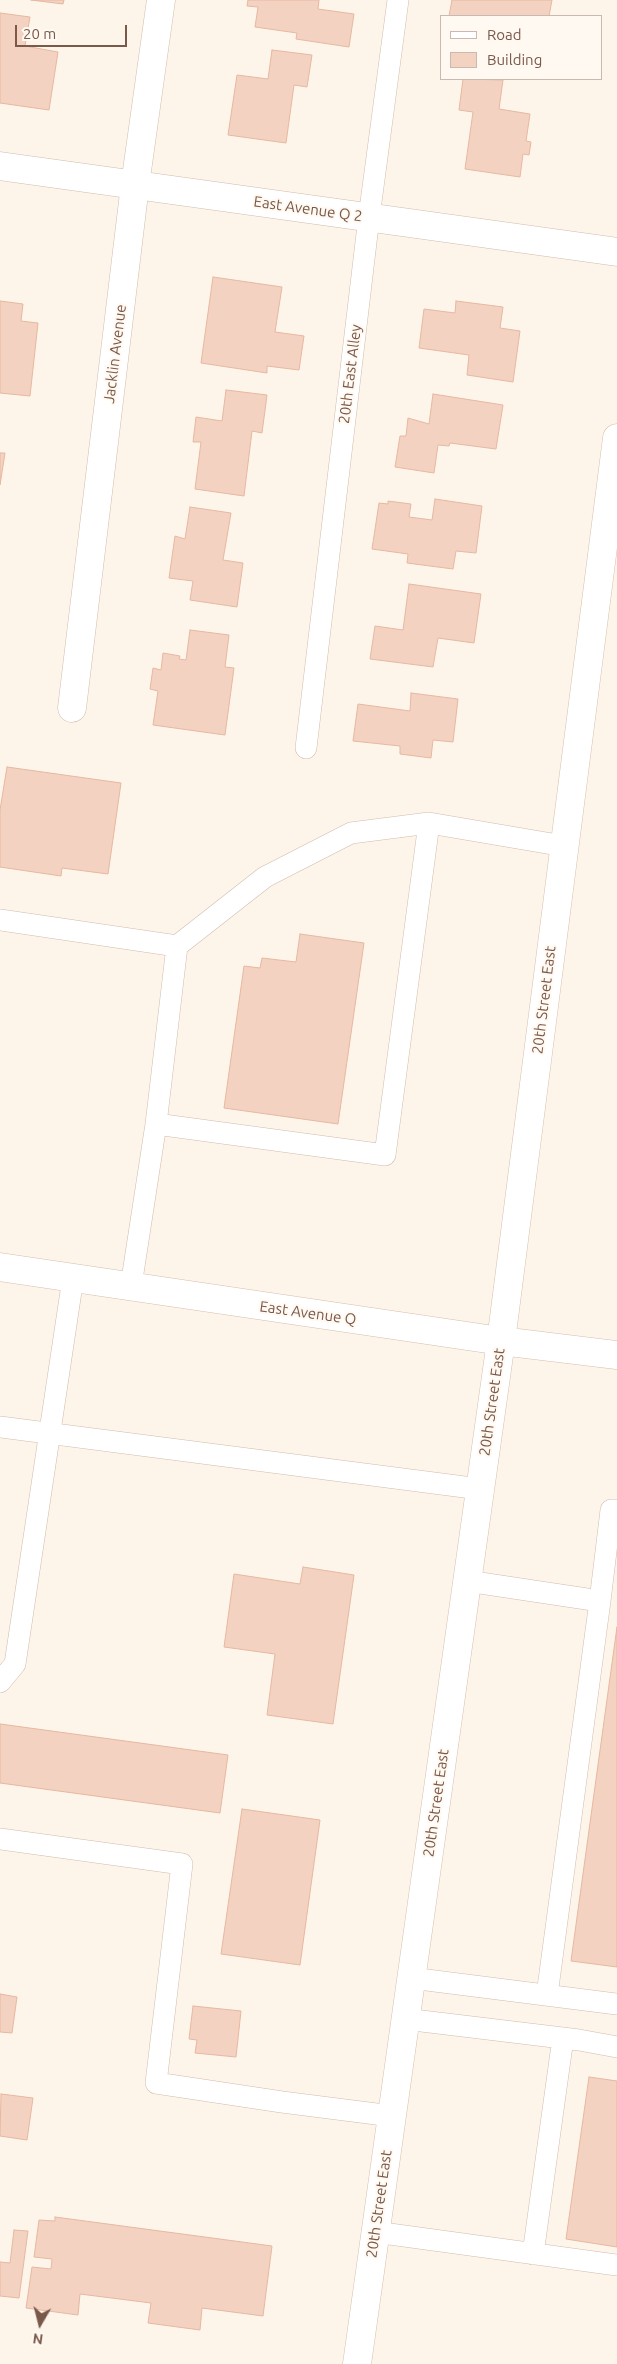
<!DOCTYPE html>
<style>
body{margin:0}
#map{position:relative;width:617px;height:2364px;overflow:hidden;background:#fdf5ea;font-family:Ubuntu,sans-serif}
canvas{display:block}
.legend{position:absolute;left:440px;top:15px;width:162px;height:65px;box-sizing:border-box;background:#fff9f1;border:1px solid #cab9af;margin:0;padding:6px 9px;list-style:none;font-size:15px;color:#7a594b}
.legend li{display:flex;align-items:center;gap:10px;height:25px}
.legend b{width:25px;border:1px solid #cab9af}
.north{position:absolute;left:15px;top:2299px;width:50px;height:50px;-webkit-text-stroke:4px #fff9f1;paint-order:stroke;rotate:188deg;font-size:14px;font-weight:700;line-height:20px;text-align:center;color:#7a594b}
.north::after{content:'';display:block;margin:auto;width:18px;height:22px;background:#7a594b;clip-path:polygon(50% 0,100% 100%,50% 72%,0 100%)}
.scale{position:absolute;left:15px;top:25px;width:112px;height:22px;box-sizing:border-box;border:2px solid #7a594b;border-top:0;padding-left:6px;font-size:15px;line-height:18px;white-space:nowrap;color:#7a594b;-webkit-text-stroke:4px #fff9f1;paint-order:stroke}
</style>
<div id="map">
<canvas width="617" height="2364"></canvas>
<ul class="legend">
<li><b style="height:6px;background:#fff"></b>Road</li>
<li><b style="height:14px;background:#f4d2c1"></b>Building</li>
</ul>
<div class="north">N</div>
<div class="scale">20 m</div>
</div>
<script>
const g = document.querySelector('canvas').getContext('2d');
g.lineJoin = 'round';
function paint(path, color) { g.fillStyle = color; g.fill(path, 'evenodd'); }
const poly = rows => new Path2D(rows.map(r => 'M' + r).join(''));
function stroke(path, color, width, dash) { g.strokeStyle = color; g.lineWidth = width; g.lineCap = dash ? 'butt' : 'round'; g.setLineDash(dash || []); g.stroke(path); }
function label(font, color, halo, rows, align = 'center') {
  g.font = font + ' Ubuntu,sans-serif'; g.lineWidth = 4; g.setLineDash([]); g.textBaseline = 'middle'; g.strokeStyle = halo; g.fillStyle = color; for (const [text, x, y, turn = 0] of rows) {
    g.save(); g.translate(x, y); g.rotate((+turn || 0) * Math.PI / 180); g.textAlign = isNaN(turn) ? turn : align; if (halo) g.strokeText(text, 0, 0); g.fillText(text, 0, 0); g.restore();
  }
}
const building = poly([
 [31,0,64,0,63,4,31,0],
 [248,0,319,0,318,9,354,14,349,47,296,39,297,33,255,27,258,7,247,6,248,0],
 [452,0,552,0,549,16,449,16,452,0],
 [0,13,30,17,25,46,58,52,49,110,0,103,0,13],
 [272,50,312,55,307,87,294,85,286,143,228,135,237,75,268,79,272,50],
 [463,79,503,80,499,109,530,114,526,141,531,142,529,155,523,154,520,177,465,169,473,112,459,110,463,79],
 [213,277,282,287,275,332,304,336,299,370,267,366,267,373,201,363,213,277],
 [0,301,23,304,21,321,38,323,30,396,0,393,0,301],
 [456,301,503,307,500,328,520,331,513,382,467,375,469,355,419,348,424,309,455,313,456,301],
 [226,390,267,395,262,433,252,431,244,496,195,489,201,442,193,442,196,417,222,421,226,390],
 [433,394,503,405,496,449,450,443,449,446,438,445,434,473,395,467,400,436,406,436,408,418,429,424,433,394],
 [0,453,5,453,0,485,0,453],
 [435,499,482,506,476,553,456,551,453,569,407,563,408,554,372,549,379,503,388,504,388,501,411,504,409,517,432,520,435,499],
 [190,507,231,513,223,560,243,563,237,607,190,600,193,581,169,578,175,536,185,539,190,507],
 [409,584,481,594,474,643,438,638,433,667,370,659,375,626,403,630,409,584],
 [190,630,229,635,225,667,234,668,225,735,153,725,158,691,150,689,153,668,161,670,163,653,180,656,179,659,186,660,190,630],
 [411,693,458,699,453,742,433,740,431,758,400,754,400,746,353,741,358,704,410,711,411,693],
 [7,767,121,783,108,874,62,868,61,876,0,867,0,810,7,767],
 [300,934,364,943,338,1124,224,1108,244,966,260,968,262,958,296,962,300,934],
 [303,1567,354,1575,333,1724,267,1715,275,1654,224,1647,234,1574,300,1584,303,1567],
 [617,1627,617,1967,571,1961,617,1627],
 [0,1724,228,1755,220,1813,0,1783,0,1724],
 [242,1809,320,1820,300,1965,221,1954,242,1809],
 [0,1994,17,1997,12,2033,0,2032,0,1994],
 [193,2006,241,2011,236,2057,195,2053,197,2040,189,2039,193,2006],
 [589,2077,617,2081,617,2247,566,2239,589,2077],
 [1,2094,33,2098,27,2140,0,2136,1,2094],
 [55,2217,272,2246,263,2316,202,2308,200,2330,148,2323,151,2303,80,2294,78,2315,26,2308,32,2267,51,2269,52,2259,34,2257,39,2220,55,2221,55,2217],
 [14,2230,28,2231,19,2298,0,2296,0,2262,10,2263,14,2230]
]);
paint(building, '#f4d2c1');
stroke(building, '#e7b7a0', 1);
const lane = poly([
 [306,748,369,217,398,0],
 [0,920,177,946],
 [156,1124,177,946,265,877,351,833,429,823],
 [131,1286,156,1124,385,1155,429,823,564,846],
 [0,1427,480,1489],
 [467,1581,600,1601,547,1995],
 [600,1601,611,1510,617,1510],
 [0,1682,15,1664,73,1278],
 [0,1839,182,1864,156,2083,282,2102,392,2116],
 [411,1978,617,2004],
 [405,2019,579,2040,617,2047],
 [375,2232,617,2265],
 [533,2254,563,2038]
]);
const street = poly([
 [0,166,617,252],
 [72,708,135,185,161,0]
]);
const secondary = poly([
 [0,1267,501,1341,617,1355],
 [357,2364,501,1341,617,438]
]);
stroke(lane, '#d1bbae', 22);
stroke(street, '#d1bbae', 29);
stroke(secondary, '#d6beae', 29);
stroke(lane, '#fff', 21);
stroke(street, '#fff', 28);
stroke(secondary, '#fff', 28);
label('15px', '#7a594b', '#fff9f1', [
 ["East Avenue Q 2",308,209,8],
 ["Jacklin Avenue",115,354,-83],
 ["20th East Alley",350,374,-83],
 ["20th Street East",544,1000,-83],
 ["East Avenue Q",308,1313,8],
 ["20th Street East",492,1402,-82],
 ["20th Street East",436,1803,-82],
 ["20th Street East",379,2204,-82]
]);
</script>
